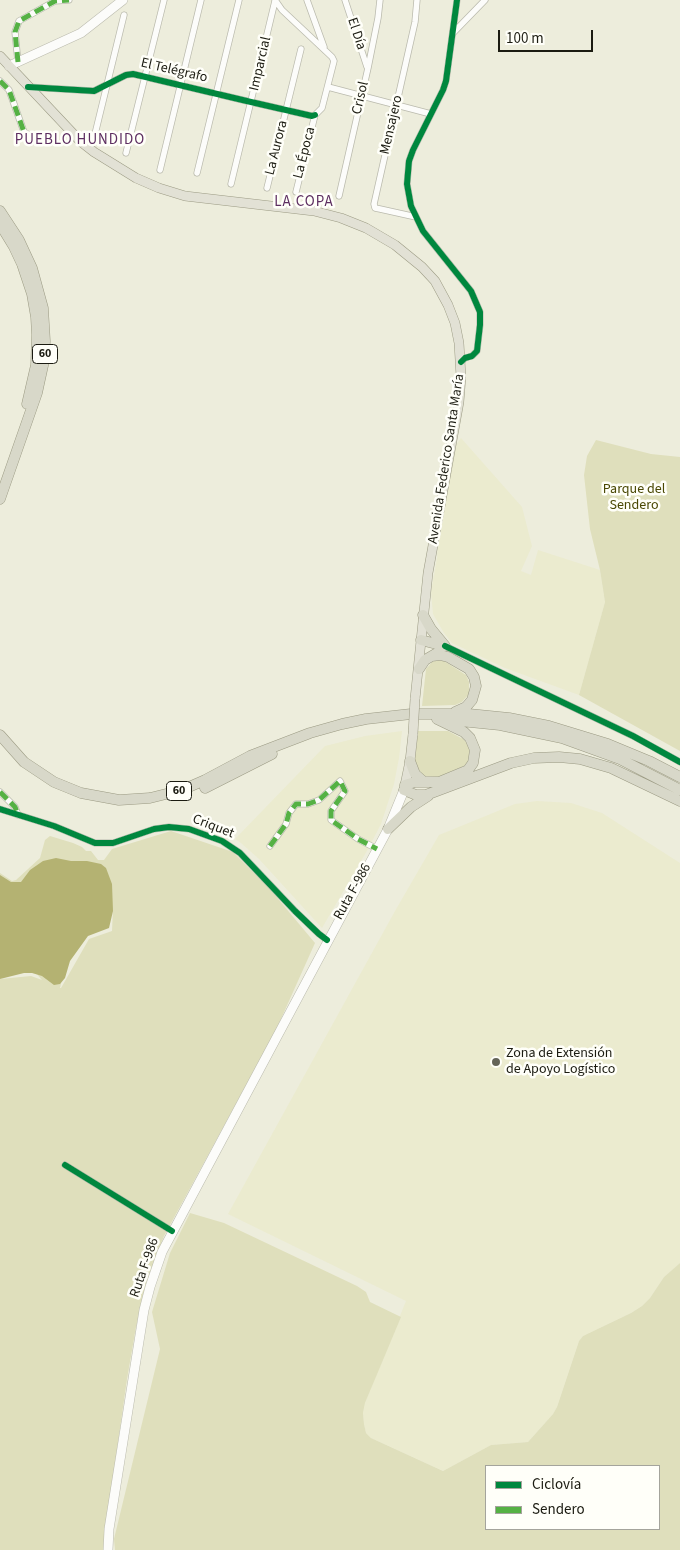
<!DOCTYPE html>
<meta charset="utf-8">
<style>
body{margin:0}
#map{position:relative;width:680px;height:1550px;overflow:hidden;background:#ededdc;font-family:"Source Sans 3",sans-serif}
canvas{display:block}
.legend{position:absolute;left:485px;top:1465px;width:175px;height:65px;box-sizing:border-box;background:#fffff9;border:1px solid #a4a49c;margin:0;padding:6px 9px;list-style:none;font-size:15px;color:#1b1b11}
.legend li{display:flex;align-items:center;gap:10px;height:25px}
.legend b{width:25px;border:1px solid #a4a49c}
.scale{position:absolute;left:498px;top:30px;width:95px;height:22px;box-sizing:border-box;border:2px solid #1b1b11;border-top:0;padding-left:6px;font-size:15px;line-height:18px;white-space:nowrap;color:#1b1b11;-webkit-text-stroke:4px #fffff9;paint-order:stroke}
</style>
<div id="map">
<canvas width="680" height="1550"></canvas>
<ul class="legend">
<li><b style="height:6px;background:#00873e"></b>Ciclovía</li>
<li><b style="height:6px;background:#55b144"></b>Sendero</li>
</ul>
<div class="scale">100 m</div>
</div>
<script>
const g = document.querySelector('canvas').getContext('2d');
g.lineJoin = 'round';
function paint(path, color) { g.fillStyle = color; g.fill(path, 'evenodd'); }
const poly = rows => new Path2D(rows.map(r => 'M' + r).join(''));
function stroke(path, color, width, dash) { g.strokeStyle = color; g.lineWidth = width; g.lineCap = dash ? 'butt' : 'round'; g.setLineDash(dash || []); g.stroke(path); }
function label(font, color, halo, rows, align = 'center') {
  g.font = font + ' "Source Sans 3",sans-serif'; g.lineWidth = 5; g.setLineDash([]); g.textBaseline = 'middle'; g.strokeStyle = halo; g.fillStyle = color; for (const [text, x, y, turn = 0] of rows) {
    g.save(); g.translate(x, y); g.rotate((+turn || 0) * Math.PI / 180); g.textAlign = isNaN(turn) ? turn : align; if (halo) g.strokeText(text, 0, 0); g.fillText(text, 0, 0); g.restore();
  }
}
paint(poly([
 [461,438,522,507,532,546,521,571,531,575,538,550,600,570,605,602,579,695,505,668,452,643,444,633,433,614,431,592,437,558,438,538,456,445],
 [402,731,399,758,394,784,381,824,368,849,322,928,259,859,241,843,235,839,325,746,365,736],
 [537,801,571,803,602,813,680,863,680,1263,664,1277,650,1298,642,1306,631,1313,583,1336,579,1341,557,1407,553,1414,528,1442,491,1445,443,1471,371,1438,366,1433,364,1424,363,1413,365,1403,406,1301,228,1214,395,911,439,835,515,804]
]), '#ebebcf');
paint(poly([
 [596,440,651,454,680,457,680,751,579,695,605,602,600,570,590,529,584,475,587,456],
 [438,660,444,661,466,675,469,682,469,694,462,702,455,705,422,706,426,669,432,662],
 [418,731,448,731,463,739,468,744,470,751,469,761,464,766,441,777,424,776,414,764],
 [171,831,233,852,269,888,315,943,276,1030,164,1236,148,1278,136,1327,127,1379,106,1527,104,1550,0,1550,0,979,31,976,42,980,35,972,0,973,0,873,12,881,16,880,40,858,45,840,50,836,73,843,82,847,86,851,91,851,98,860,104,860,112,849],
 [113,908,112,931,89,939,61,988,60,988,64,970,91,927],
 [190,1213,224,1223,357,1286,366,1292,370,1302,401,1317,365,1403,363,1413,364,1424,366,1433,371,1438,443,1471,491,1445,528,1442,553,1414,557,1407,579,1341,583,1336,631,1313,642,1306,650,1298,664,1277,680,1263,680,1550,115,1550,114,1539,160,1349,152,1312,170,1253],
 [486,1466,659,1466,659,1529,486,1529]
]), '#dfdfbc');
paint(poly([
 [56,858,71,861,87,861,101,864,106,868,112,884,113,911,109,928,88,936,70,961,65,978,60,984,54,985,42,976,32,973,24,973,0,979,0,875,11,882,21,882,30,870,43,861]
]), '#b4b272');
const minor = poly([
 [275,0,282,10,332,57,334,61,322,108,315,115],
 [307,0,324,47],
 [345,0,367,67],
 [457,0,446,81,443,90,413,150,409,161,407,184,411,206,423,231,471,291,480,312,480,325,477,351,472,356,465,358,461,362],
 [453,33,485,0],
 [18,62,15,32,19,21,55,1,69,0],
 [0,81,9,90,24,132,41,142],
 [29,87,94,91,126,75,133,74,251,102,312,116,315,115],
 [328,87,431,114],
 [95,134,124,15],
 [126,153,164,0],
 [160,170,201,0],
 [197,173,239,0],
 [231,184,275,1],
 [267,188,301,49],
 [296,192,315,115],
 [339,196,368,68,378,18,380,0],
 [416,217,380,209,375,208,374,204,415,22,417,0],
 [445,646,633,736,680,762],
 [0,792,15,807,18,815],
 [0,809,54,826,95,843,113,843,154,829,169,827,189,829,222,841,240,853,295,911,319,934,327,940],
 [270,846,286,824,289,813,296,804,308,804,319,800,340,781,345,791,331,811,331,820,358,839,377,849],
 [65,1165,172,1231]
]);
const secondary = poly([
 [9,66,81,33,123,0],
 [108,1550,109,1529,144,1310,150,1287,162,1252,388,829,404,790]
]);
const primary = poly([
 [0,56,80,141,94,152,136,178,159,188,185,196,314,211,341,218,366,228,395,245,422,267,435,281,448,305,455,323,459,343,461,377,459,402,428,573,415,699],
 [404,790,410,761,413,734]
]);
const trunk = poly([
 [0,211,19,240,32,268,43,308,45,341,44,361,37,393,0,499],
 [0,224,14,247,22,264,32,294,36,317,37,335,36,365,27,404],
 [423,615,431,629,445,646],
 [421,640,444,646],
 [432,656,440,655,448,657,469,669,474,677,476,686,472,700,466,707,455,712],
 [419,669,425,660,437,653],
 [450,720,500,725,562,738,620,759,680,790],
 [0,735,24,762,54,782,81,793,119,800,150,798,182,790,205,780,250,756,310,733,342,724,366,719,411,714,469,714,509,718,549,726,608,744,649,761,680,777],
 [410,761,415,774,424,782],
 [405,785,415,782,439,782,468,770,473,763,475,750,470,738,464,732,437,719],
 [205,788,272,754],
 [404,790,416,795,426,795,511,763,534,758,559,757,580,759,611,768,680,801],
 [388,829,411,807,428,796]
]);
stroke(minor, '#babaad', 7);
stroke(secondary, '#babaad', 10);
stroke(primary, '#9b9a83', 10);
stroke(trunk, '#9b9a83', 11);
stroke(minor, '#fcfcfa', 5.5);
stroke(secondary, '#fcfcfa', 9);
stroke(primary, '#e2e1d5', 9);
stroke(trunk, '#d8d8c9', 10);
const primaryBridge = poly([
 [413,734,415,699]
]);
stroke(primaryBridge, '#9b9a83', 10, []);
stroke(primaryBridge, '#e2e1d5', 9);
stroke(poly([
 [18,62,15,32,19,21,55,1,69,0],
 [0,81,9,90,24,132,41,142],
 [0,792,15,807,18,815],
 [270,846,286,824,289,813,296,804,308,804,319,800,340,781,345,791,331,811,331,820,358,839,377,849]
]), '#55b144', 5, [10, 5]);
stroke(poly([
 [457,0,446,81,443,90,413,150,409,161,407,184,411,206,423,231,471,291,480,312,480,325,477,351,472,356,465,358,461,362],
 [28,87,94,91,126,75,133,74,251,102,312,116,315,115],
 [445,646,633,736,680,762],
 [0,809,54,826,95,843,113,843,154,829,169,827,189,829,222,841,240,853,295,911,319,934,327,940],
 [65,1165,172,1231]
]), '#00873e', 6);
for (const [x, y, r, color] of [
 [496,1062,5,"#646458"]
]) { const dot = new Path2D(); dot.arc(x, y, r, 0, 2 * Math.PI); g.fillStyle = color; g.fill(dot); stroke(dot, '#fffff9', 2); }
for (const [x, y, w] of [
 [45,354,25],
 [179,791,25]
]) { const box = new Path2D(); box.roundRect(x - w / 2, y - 9.5, w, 19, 4); g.fillStyle = '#fffff9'; g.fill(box); stroke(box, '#1b1b11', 1); }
label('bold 12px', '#1b1b11', null, [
 ["60",45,354],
 ["60",179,791]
]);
label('14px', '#1b1b11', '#fffff9', [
 ["El Día",356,34,72],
 ["Imparcial",261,64,-77],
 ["El Telégrafo",174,71,13],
 ["Crisol",361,98,-77],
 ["Mensajero",392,125,-77],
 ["La Aurora",277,148,-76],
 ["La Época",305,153,-76],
 ["Avenida Federico Santa María",447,459,-81],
 ["Criquet",213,827,21],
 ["Ruta F-986",353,892,-61],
 ["Ruta F-986",145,1268,-71]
]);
label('14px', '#4a4804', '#fffff9', [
 ["Parque del",634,490],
 ["Sendero",634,506]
]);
label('14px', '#1b1b11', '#fffff9', [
 ["Zona de Extensión",506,1054],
 ["de Apoyo Logístico",506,1070]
], 'left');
g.letterSpacing = '1px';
label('15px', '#5d2e61', '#fffff9', [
 ["PUEBLO HUNDIDO",80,141],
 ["LA COPA",304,203]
]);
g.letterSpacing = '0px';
</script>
